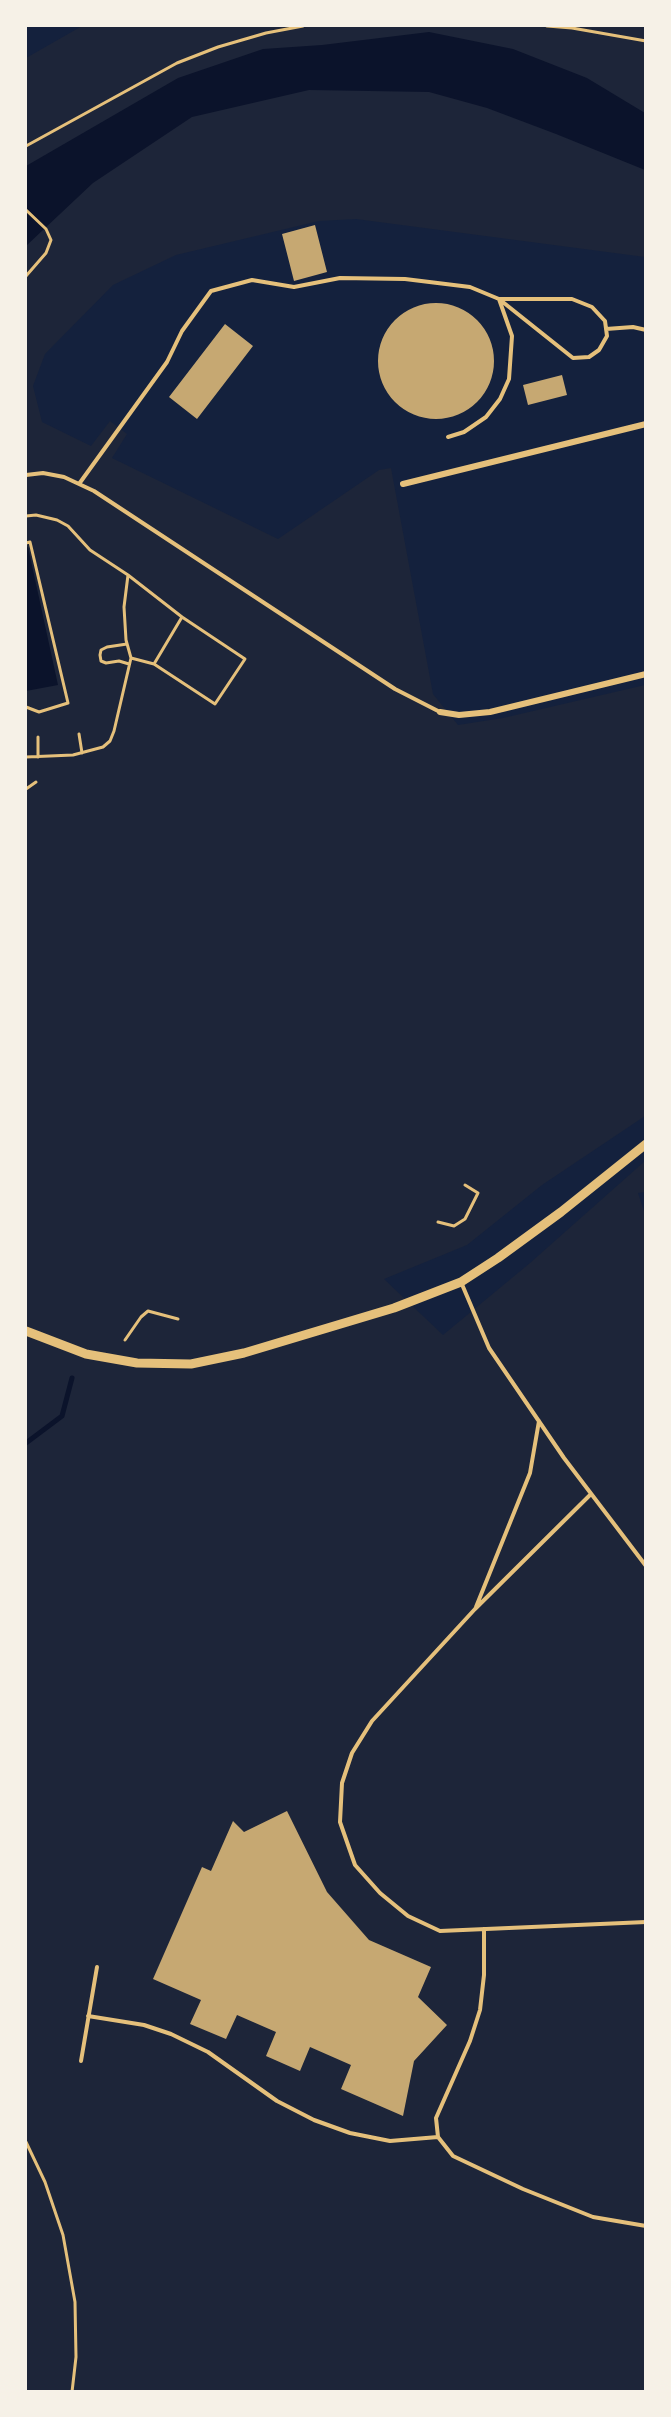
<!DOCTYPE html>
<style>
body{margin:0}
#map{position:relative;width:671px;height:2417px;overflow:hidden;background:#14213d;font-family:"PT Sans",sans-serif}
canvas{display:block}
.frame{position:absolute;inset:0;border:27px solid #f6f1e7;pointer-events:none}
</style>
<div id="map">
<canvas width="671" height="2417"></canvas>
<div class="frame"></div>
</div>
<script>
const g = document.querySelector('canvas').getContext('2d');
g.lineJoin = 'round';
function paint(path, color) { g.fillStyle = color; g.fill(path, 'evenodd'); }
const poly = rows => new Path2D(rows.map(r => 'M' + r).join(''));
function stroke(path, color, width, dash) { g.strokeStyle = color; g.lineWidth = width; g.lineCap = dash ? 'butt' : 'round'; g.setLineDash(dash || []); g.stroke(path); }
paint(poly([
 [82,26,645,26,645,257,356,219,319,221,176,255,113,285,45,354,33,386,42,422,91,446,110,421,127,434,112,458,278,539,379,470,391,468,433,694,458,725,503,718,645,685,645,1116,542,1185,467,1245,384,1279,443,1335,530,1263,645,1161,645,1192,638,1193,646,1217,645,2391,26,2391,26,58]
]), '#1d2539');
paint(poly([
 [429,32,513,49,587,78,645,113,645,170,556,134,487,108,429,92,309,90,192,117,93,183,26,246,26,166,178,78,263,49,322,45],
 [28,547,58,685,26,691,26,548]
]), '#0b132b');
stroke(poly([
 [26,1443,62,1416,72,1378]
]), '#0b132b', 5);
paint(poly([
 [315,225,327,272,294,281,282,234],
 '378 361a58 58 0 1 1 116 0a58 58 0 1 1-116 0Z',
 [225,324,253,346,197,419,169,397],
 [562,375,567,395,528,405,523,385],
 [287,1811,327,1892,369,1940,431,1967,418,1997,447,2025,414,2061,403,2116,341,2089,351,2065,310,2047,300,2071,266,2056,276,2032,237,2015,226,2039,190,2024,201,2000,153,1979,202,1867,211,1871,233,1821,244,1832]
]), '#c6a872');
stroke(poly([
 [547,26,572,28,646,41],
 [26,146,177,63,218,47,266,33,303,26],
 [26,210,46,229,51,240,46,253,26,276],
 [26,516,36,515,57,520,68,526,90,550,128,575,124,607,126,640,131,658,114,731,110,741,103,747,73,755,26,757],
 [26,543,30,542,68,703,39,712,26,707],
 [128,575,182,617],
 [127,644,107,647,101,650,100,655,101,661,106,663,119,661,129,664],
 [131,658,154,664,215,704,245,659,182,617,154,664],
 [79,734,82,753],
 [38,757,38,737],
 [26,789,36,782],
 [438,1222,454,1226,465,1219,478,1193,465,1185],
 [125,1340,141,1317,148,1311,178,1319],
 [26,2142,45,2182,63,2235,75,2302,76,2357,72,2392]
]), '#e5c07b', 3);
stroke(poly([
 [499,299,572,299,592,307,605,321,607,336,599,350,589,357,573,358,499,299],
 [606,329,633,327,646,330],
 [26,475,43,473,64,477,94,491,395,689,440,712],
 [79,484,167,362,182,331,211,291,252,280,294,287,340,278,405,279,470,287,499,299,512,336,509,379,500,399,486,417,464,432,448,437],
 [461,1282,489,1348,564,1458,646,1566],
 [591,1494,475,1609,372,1721,352,1753,342,1783,340,1822,355,1865,380,1893,408,1916,440,1931,646,1922],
 [476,1607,530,1473,539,1421],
 [484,1929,484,1975,480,2010,470,2041,436,2118,438,2137,453,2156,523,2189,593,2217,646,2226],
 [88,2016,144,2025,171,2034,208,2052,277,2101,314,2120,350,2133,390,2141,438,2137],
 [81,2061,97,1967]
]), '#e5c07b', 4);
stroke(poly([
 [403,484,646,424],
 [440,712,459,715,490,712,646,674]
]), '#e5c07b', 6);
stroke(poly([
 [26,1331,86,1354,137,1363,191,1364,244,1353,394,1308,461,1282,498,1258,561,1212,646,1144]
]), '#e5c07b', 9);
</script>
